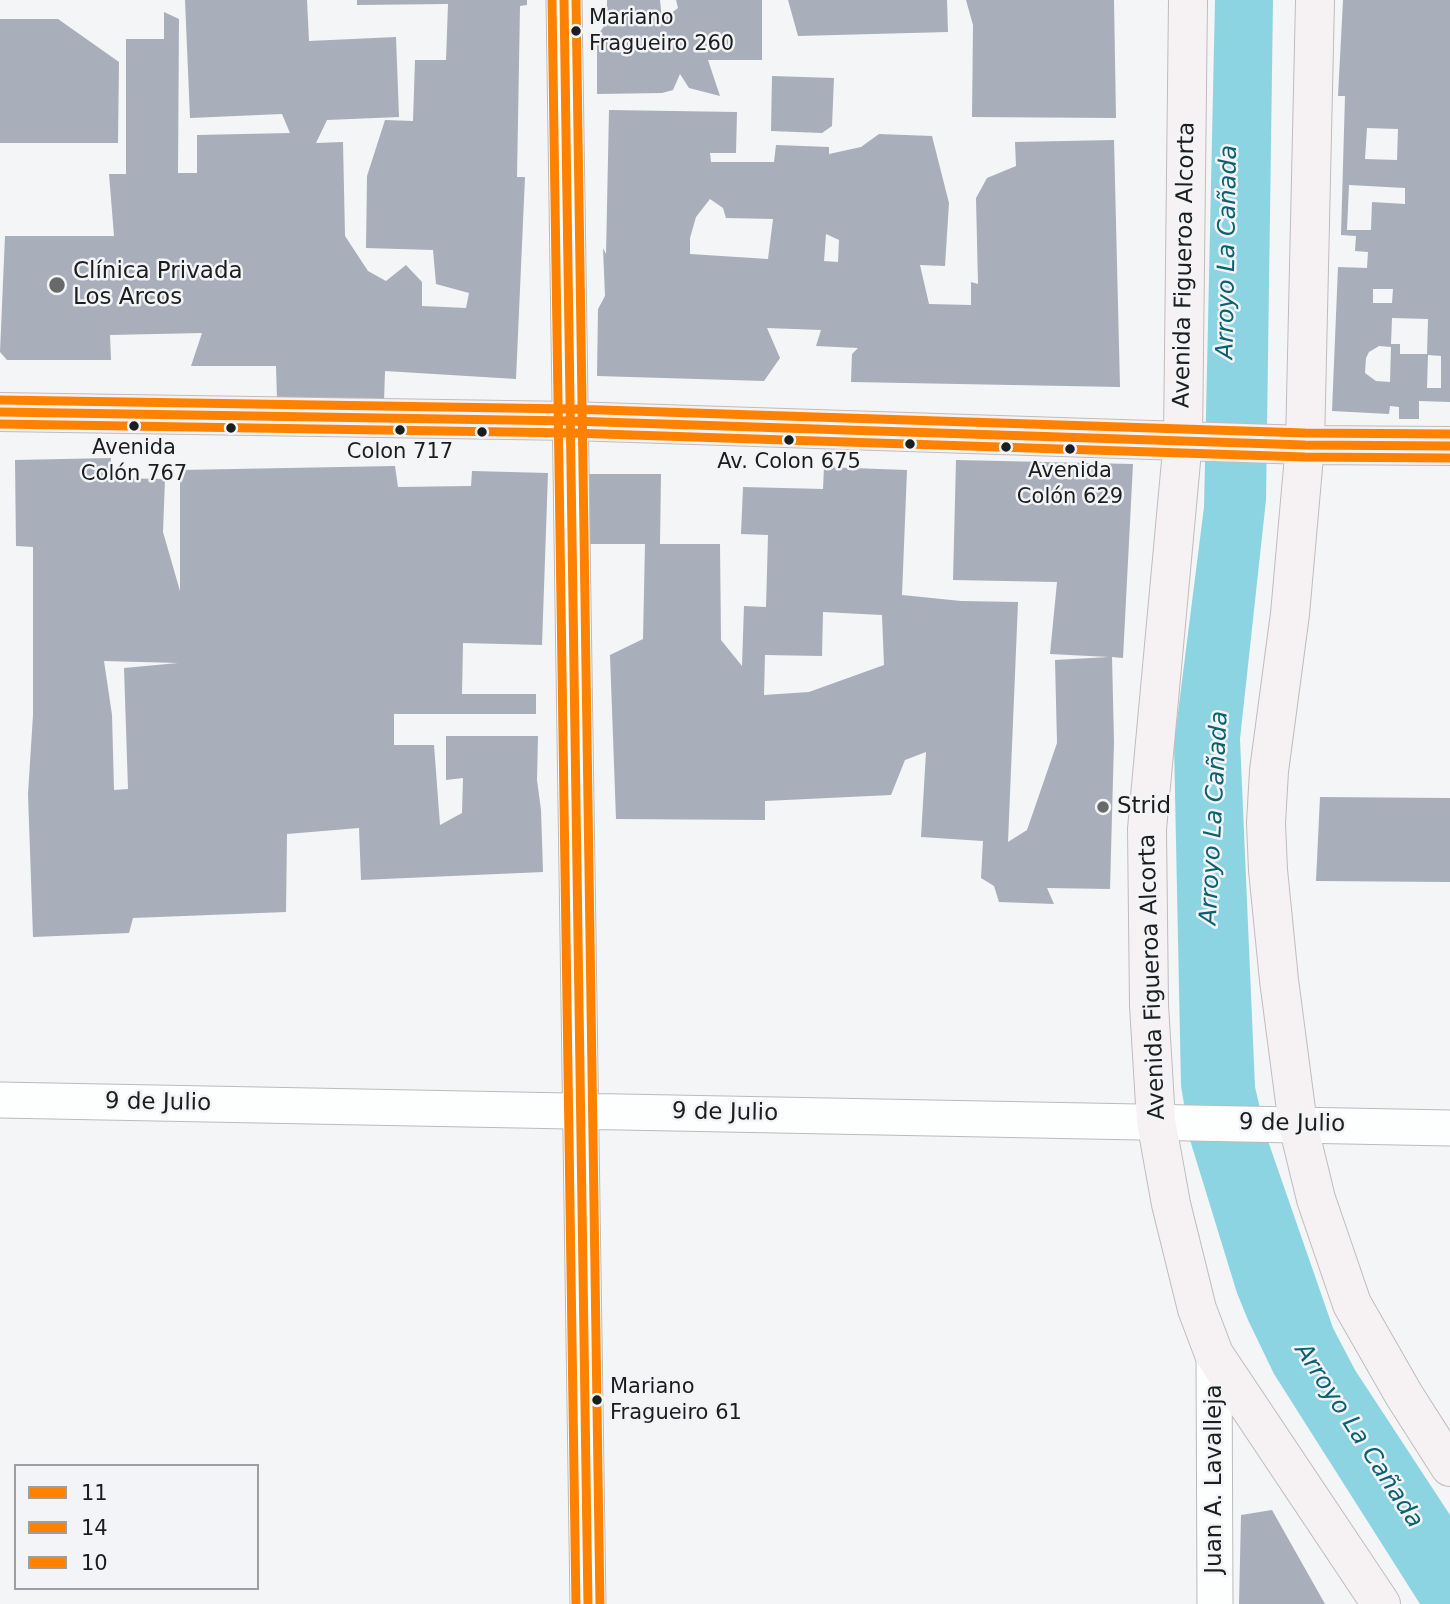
<!DOCTYPE html>
<meta charset="utf-8">
<style>
body{margin:0}
#map{position:relative;width:1450px;height:1604px;overflow:hidden;background:#f4f5f6;font-family:"DejaVu Sans",sans-serif}
canvas{display:block}
.legend{position:absolute;left:14px;top:1464px;width:245px;height:126px;box-sizing:border-box;background:#f3f4f7;border:2px solid #9d9ea0;margin:0;padding:9px 12px;list-style:none;font-size:21px;color:#1c1d1d}
.legend li{display:flex;align-items:center;gap:14px;height:35px}
.legend b{width:35px;border:2px solid #9d9ea0}
</style>
<div id="map">
<canvas width="1450" height="1604"></canvas>
<ul class="legend">
<li><b style="height:9px;background:#ff8100"></b>11</li>
<li><b style="height:9px;background:#ff8100"></b>14</li>
<li><b style="height:9px;background:#ff8100"></b>10</li>
</ul>
</div>
<script>
const g = document.querySelector('canvas').getContext('2d');
g.lineJoin = 'round';
function paint(path, color) { g.fillStyle = color; g.fill(path, 'evenodd'); }
const poly = rows => new Path2D(rows.map(r => 'M' + r).join(''));
function stroke(path, color, width, dash) { g.strokeStyle = color; g.lineWidth = width; g.lineCap = dash ? 'butt' : 'round'; g.setLineDash(dash || []); g.stroke(path); }
function label(font, color, halo, rows, align = 'center') {
  g.font = font + ' "DejaVu Sans",sans-serif'; g.lineWidth = 5; g.setLineDash([]); g.textBaseline = 'middle'; g.strokeStyle = halo; g.fillStyle = color; for (const [text, x, y, turn = 0] of rows) {
    g.save(); g.translate(x, y); g.rotate((+turn || 0) * Math.PI / 180); g.textAlign = isNaN(turn) ? turn : align; if (halo) g.strokeText(text, 0, 0); g.fillText(text, 0, 0); g.restore();
  }
}
paint(poly([
 [1215,0,1273,0,1266,500,1240,739,1255,1087,1267,1138,1333,1328,1355,1370,1450,1515,1450,1604,1420,1604,1274,1374,1248,1320,1237,1293,1190,1140,1181,1086,1174,744,1204,507]
]), '#8dd4e2');
paint(poly([
 [185,0,307,0,309,41,396,37,399,117,327,120,316,143,343,142,345,236,368,271,386,281,406,265,422,282,422,306,466,308,469,293,436,284,433,250,366,248,367,176,385,120,413,121,415,60,446,60,448,4,357,5,357,0,527,0,527,5,520,6,517,177,525,177,516,379,385,371,384,401,277,400,276,366,191,366,202,333,110,335,111,360,7,360,0,352,5,236,114,236,109,174,126,174,126,39,164,39,164,12,179,19,178,173,197,173,197,135,290,133,282,114,190,118],
 [607,0,660,0,662,20,678,8,676,0,762,0,762,60,708,60,720,96,689,88,680,74,673,90,662,93,597,94,597,36,607,22],
 [788,0,947,0,948,32,798,36],
 [966,0,1114,0,1116,118,972,117,973,25],
 [1343,0,1450,0,1450,402,1419,401,1419,419,1399,419,1399,407,1390,406,1389,414,1332,411,1338,267,1367,268,1368,252,1355,251,1356,236,1341,235,1345,96,1338,96],
 [1367,128,1398,129,1397,160,1365,159],
 [1349,185,1405,188,1405,204,1372,202,1371,230,1347,230],
 [1373,289,1393,289,1392,303,1373,303],
 [1392,318,1428,319,1427,354,1400,354,1400,344,1391,344],
 [1379,346,1391,347,1390,382,1376,381,1365,373,1366,358,1369,352],
 [1428,355,1441,356,1441,388,1427,388],
 [0,19,58,19,119,62,118,143,0,143],
 [772,76,834,78,832,126,822,133,771,131],
 [609,110,737,112,736,153,710,153,711,162,774,162,776,145,829,147,829,154,861,147,879,134,932,136,949,203,945,266,920,265,929,304,971,305,971,282,978,284,976,198,987,178,1016,166,1015,142,1114,140,1120,387,851,382,852,354,858,348,816,346,821,330,767,328,780,358,764,381,597,376,598,309,605,296,603,248,606,254],
 [710,199,723,208,726,218,773,219,768,259,690,254,690,238,696,217],
 [826,234,839,240,838,262,824,261],
 [111,458,110,478,165,479,163,532,180,591,180,470,395,466,398,487,471,486,472,471,548,473,542,645,463,643,462,694,536,694,536,714,394,714,394,745,434,745,440,825,462,813,463,778,446,780,446,736,538,736,537,780,541,810,543,872,361,880,359,828,287,834,286,912,133,918,129,933,33,937,28,794,33,715,33,547,16,546,15,460],
 [104,661,178,663,124,668,128,789,114,790,112,715],
 [956,460,1133,464,1123,658,1112,657,1114,742,1110,889,1047,888,1054,904,999,902,994,886,981,878,983,841,921,837,926,752,905,760,891,795,765,801,765,820,616,819,610,655,643,639,645,544,584,544,585,474,661,474,660,544,720,544,721,640,742,666,744,606,766,607,768,535,741,534,743,487,823,489,824,467,907,470,902,595,961,601,1018,602,1008,842,1027,830,1057,743,1055,660,1109,657,1050,654,1057,582,953,580],
 [823,612,882,615,884,665,809,692,764,695,765,655,822,656],
 [1320,797,1450,798,1450,882,1316,881],
 [1272,1510,1325,1604,1239,1604,1241,1515]
]), '#a8aeba');
const minor = poly([
 [564,0,588,1604],
 [0,1100,1450,1128],
 [1214,1354,1215,1604]
]);
const primary = poly([
 [1188,0,1183,440,1147,829,1149,1005,1156,1121,1171,1204,1197,1309,1214,1354,1381,1604],
 [1315,0,1305,445,1290,614,1269,771,1266,823,1268,870,1279,980,1298,1125,1316,1199,1352,1304,1404,1395,1450,1467],
 [0,412,571,421,1305,445,1450,446]
]);
stroke(minor, '#babbbc', 37);
stroke(primary, '#c1bbbc', 40);
stroke(minor, '#fdfefe', 35);
stroke(primary, '#f6f2f3', 38);
stroke(poly([
 [564,0,588,1604],
 [0,412,571,421,1305,445,1450,446]
]), '#ff8100', 9);
stroke(poly([
 [552,0,576,1604],
 [0,424,571,433,1305,457,1450,458]
]), '#ff8100', 9);
stroke(poly([
 [576,0,600,1604],
 [0,400,571,409,1305,433,1450,434]
]), '#ff8100', 9);
for (const [x, y, r, color] of [
 [576,31,6,"#1c1d1d"],
 [57,285,9,"#686969"],
 [134,426,6,"#1c1d1d"],
 [231,428,6,"#1c1d1d"],
 [400,430,6,"#1c1d1d"],
 [482,432,6,"#1c1d1d"],
 [789,440,6,"#1c1d1d"],
 [910,444,6,"#1c1d1d"],
 [1006,447,6,"#1c1d1d"],
 [1070,449,6,"#1c1d1d"],
 [1103,807,7,"#686969"],
 [597,1400,6,"#1c1d1d"]
]) { const dot = new Path2D(); dot.arc(x, y, r, 0, 2 * Math.PI); g.fillStyle = color; g.fill(dot); stroke(dot, '#f3f4f7', 2.5); }
label('21px', '#1c1d1d', '#f3f4f7', [
 ["Mariano",589,19,"left"],
 ["Fragueiro 260",589,45,"left"],
 ["Avenida",134,449],
 ["Colón 767",134,475],
 ["Colon 717",400,453],
 ["Av. Colon 675",789,463],
 ["Avenida",1070,472],
 ["Colón 629",1070,498],
 ["Mariano",610,1388,"left"],
 ["Fragueiro 61",610,1414,"left"]
]);
label('23px', '#1c1d1d', '#f3f4f7', [
 ["Avenida Figueroa Alcorta",1185,265,-89],
 ["Avenida Figueroa Alcorta",1153,977,-92],
 ["9 de Julio",158,1103,1],
 ["9 de Julio",725,1113,1],
 ["9 de Julio",1292,1124,1],
 ["Juan A. Lavalleja",1215,1479,-90]
]);
label('23px', '#1c1d1d', '#f3f4f7', [
 ["Clínica Privada",73,272],
 ["Los Arcos",73,298],
 ["Strid",1117,807]
], 'left');
label('italic 24px', '#0a6270', '#f3f4f7', [
 ["Arroyo La Cañada",1228,252,-89],
 ["Arroyo La Cañada",1215,818,-87],
 ["Arroyo La Cañada",1358,1436,57]
]);
</script>
